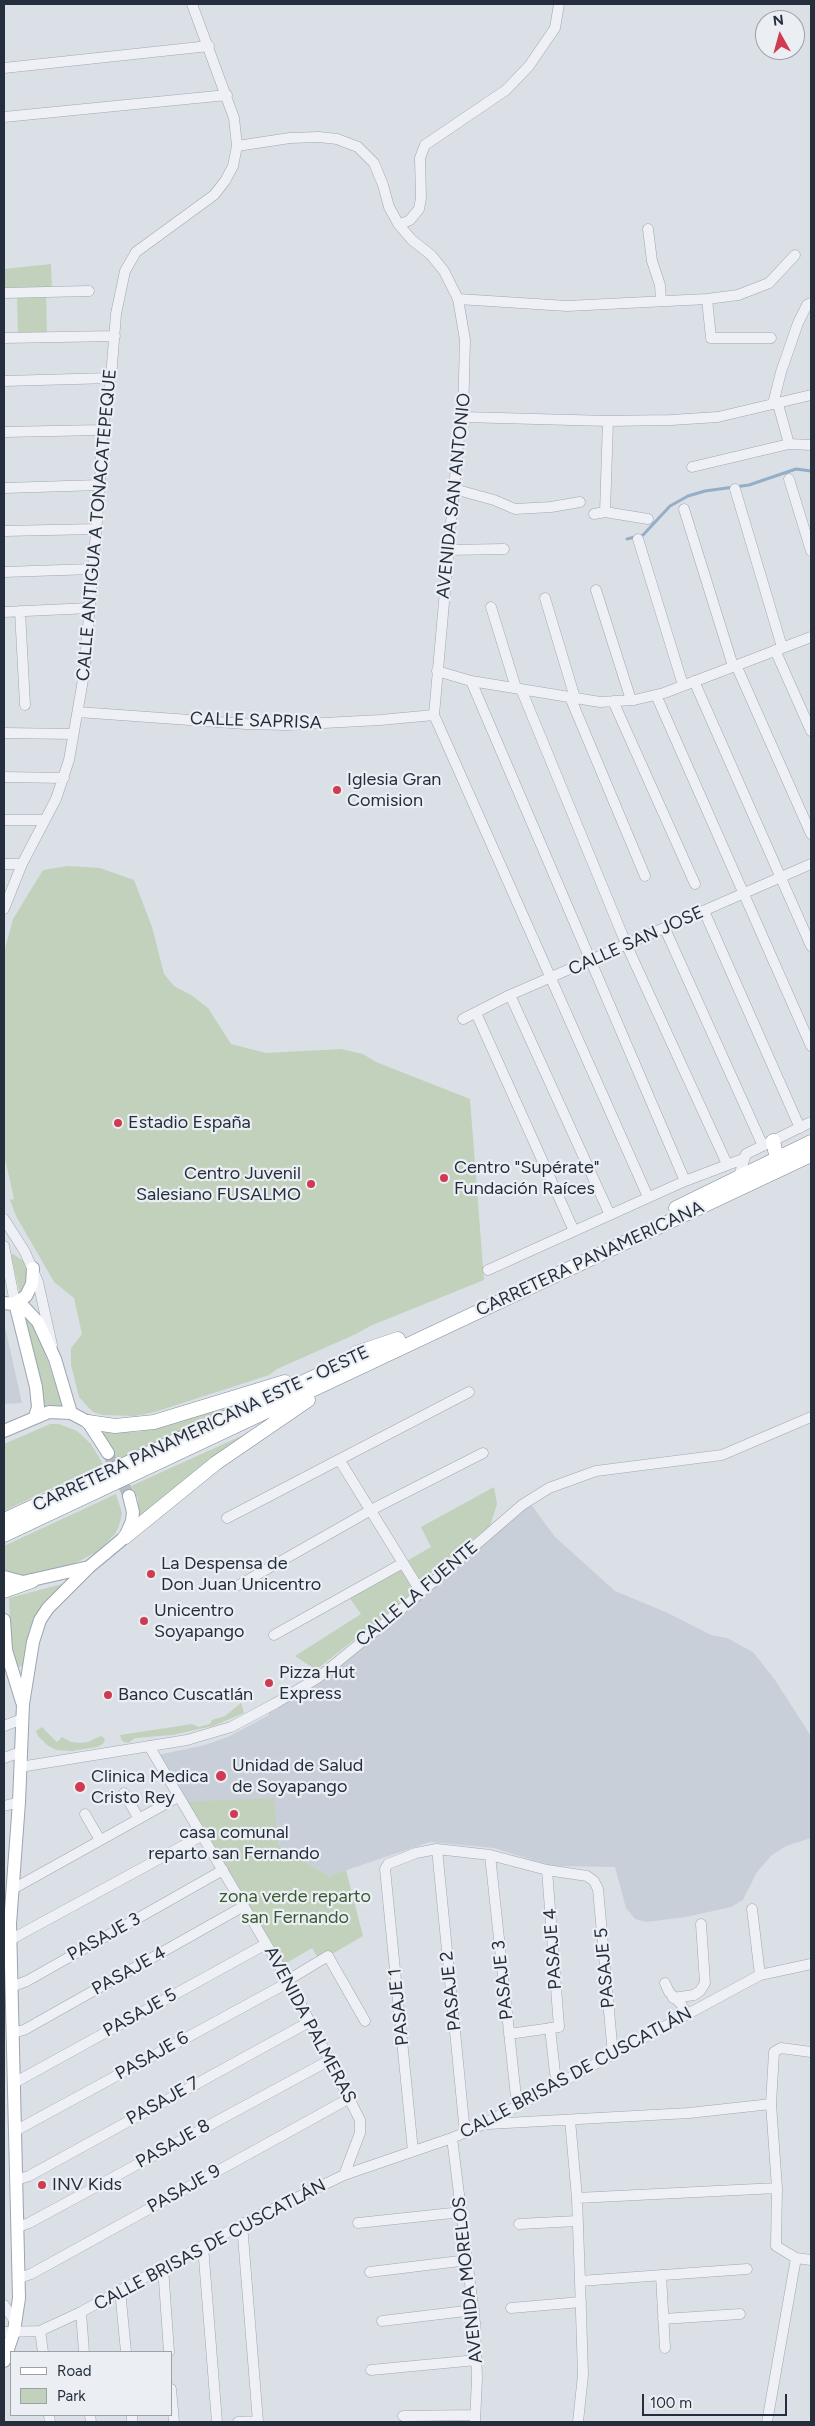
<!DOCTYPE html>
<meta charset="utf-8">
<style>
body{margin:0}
#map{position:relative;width:815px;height:2426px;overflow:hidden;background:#dbe0e6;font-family:Figtree,sans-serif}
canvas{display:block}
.frame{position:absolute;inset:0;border:5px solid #252e3d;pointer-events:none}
.legend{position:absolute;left:10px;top:2351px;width:162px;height:65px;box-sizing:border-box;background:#ebeff4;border:1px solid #9ca2ab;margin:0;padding:6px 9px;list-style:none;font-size:15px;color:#252e3d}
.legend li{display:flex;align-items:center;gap:10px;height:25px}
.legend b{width:25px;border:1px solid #9ca2ab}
.north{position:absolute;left:755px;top:10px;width:50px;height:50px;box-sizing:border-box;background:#ebeff4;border:1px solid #9ca2ab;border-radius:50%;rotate:353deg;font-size:14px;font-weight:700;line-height:20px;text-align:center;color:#252e3d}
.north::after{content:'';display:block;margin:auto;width:18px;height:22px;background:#d13b51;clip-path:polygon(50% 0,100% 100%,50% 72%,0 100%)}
.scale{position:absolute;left:642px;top:2394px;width:145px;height:22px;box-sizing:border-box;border:2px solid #252e3d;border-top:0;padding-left:6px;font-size:15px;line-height:18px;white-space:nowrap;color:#252e3d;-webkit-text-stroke:4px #ebeff4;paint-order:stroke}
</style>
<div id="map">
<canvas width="815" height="2426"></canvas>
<div class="frame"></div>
<ul class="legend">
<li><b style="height:6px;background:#fff"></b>Road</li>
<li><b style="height:14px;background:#c1d1bc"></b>Park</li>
</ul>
<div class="north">N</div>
<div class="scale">100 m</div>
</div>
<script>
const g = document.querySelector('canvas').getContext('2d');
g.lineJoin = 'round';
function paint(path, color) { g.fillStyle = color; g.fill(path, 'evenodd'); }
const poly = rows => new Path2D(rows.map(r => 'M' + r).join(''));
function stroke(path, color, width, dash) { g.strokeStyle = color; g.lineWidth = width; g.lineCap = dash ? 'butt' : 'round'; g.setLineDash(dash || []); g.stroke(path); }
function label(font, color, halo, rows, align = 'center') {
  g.font = font + ' Figtree,sans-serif'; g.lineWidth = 4.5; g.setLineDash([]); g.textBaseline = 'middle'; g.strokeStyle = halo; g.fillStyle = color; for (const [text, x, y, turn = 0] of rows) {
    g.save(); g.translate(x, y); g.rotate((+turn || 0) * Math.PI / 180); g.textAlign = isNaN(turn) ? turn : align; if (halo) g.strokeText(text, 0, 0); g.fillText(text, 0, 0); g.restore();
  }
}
paint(poly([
 [4,1322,22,1403,4,1404],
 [530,1503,555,1537,615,1591,668,1613,711,1635,727,1638,753,1652,775,1680,811,1736,811,1838,786,1846,772,1855,757,1872,743,1900,731,1907,686,1917,646,1922,635,1919,626,1908,615,1867,552,1866,494,1848,430,1842,329,1876,278,1846,181,1802,158,1755,205,1745,230,1736,269,1715,269,1711]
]), '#c9cfd8');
paint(poly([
 [51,264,52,292,46,292,47,337,18,338,17,293,4,293,4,269],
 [68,866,100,868,134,880,152,927,164,974,174,986,191,995,208,1008,231,1044,266,1053,341,1049,363,1054,376,1062,470,1099,484,1280,370,1326,356,1334,277,1369,269,1375,155,1412,135,1416,102,1415,93,1412,86,1405,79,1397,71,1365,71,1348,82,1334,74,1298,54,1282,16,1216,10,1200,14,1199,4,1154,4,952,13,919,43,870],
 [13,1254,25,1262,30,1278,20,1294,11,1255],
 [29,1319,38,1331,63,1408,44,1411,44,1399,26,1322],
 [266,1394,120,1461,100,1430,137,1432,156,1428],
 [50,1424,59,1424,77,1431,91,1444,103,1464,4,1511,4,1444],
 [261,1427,208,1461,138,1519,138,1498,131,1486],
 [494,1487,497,1504,490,1526,418,1583,405,1562,431,1547,421,1527],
 [116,1494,122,1513,119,1526,115,1534,98,1551,74,1564,48,1572,22,1576,4,1570,4,1546],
 [400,1565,414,1588,408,1597,316,1670,295,1656,361,1614,347,1594],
 [66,1583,32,1626,25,1665,20,1667,15,1665,11,1638,9,1598],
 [241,1703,244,1713,213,1726,172,1735,135,1738,128,1743,124,1742,121,1739,120,1735,192,1724,199,1727,210,1724,212,1720,225,1716],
 [42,1727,57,1742,62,1737,71,1742,79,1743,88,1742,101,1736,105,1739,103,1744,97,1747,72,1751,56,1750,47,1745,38,1736,36,1731],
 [274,1798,278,1846,329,1876,346,1870,363,1936,320,1961,312,1948,280,1967,181,1802]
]), '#c1d1bc');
stroke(poly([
 [627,539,643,535,670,506,688,496,705,491,749,485,796,469,811,471]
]), '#95aec8', 3);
stroke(poly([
 [108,1453,129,1496]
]), '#b7bcc4', 12, [12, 6]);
const minor = poly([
 [4,68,209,46],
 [4,117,227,95],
 [237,146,290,138,319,137,337,139,358,147,374,163,383,185,389,207,399,225,412,240,431,255,444,271,458,299,465,340,463,417,458,444,434,715,648,1197],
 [399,225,410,220,419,209,421,198,420,158,425,145,506,90,529,66,555,28,559,4],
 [648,229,652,261,660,285,661,301],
 [4,293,89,291],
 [458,299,567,306,707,299,738,295,769,283,795,255],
 [707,299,711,338,771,338],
 [4,338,115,336],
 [4,381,111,378],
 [773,404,781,372,798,323,807,305,811,303],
 [778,404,789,444],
 [463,417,608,421,671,420,718,417,811,395],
 [4,432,102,430],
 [692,467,789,444,811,445],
 [789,479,811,551],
 [4,488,100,485],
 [454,489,494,500,515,509,551,507,580,502],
 [735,489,782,647],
 [684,509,733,666],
 [605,512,608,421],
 [594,514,605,512,648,519],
 [4,531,96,529],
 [638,539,683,685],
 [448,550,504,549],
 [4,572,93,569],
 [596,590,631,700],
 [545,598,575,698],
 [491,607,516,688],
 [20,611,25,705],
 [4,612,90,608],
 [775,650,811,731],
 [736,665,811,834],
 [437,671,471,681,600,702,634,700,664,693,811,637],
 [471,681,685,1181],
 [694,681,811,946],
 [521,689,627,946,727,1164],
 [656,695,811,1046],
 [570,697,645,876],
 [613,701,695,884],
 [78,712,246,724,287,725,380,720,434,715],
 [4,733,73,734],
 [4,777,64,778],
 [4,820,45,820],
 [4,864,22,864],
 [4,909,22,864,56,799,69,760,84,674,100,485,102,430,111,378,116,314,125,271,136,252,214,195,225,181,233,166,237,146,234,118,192,4],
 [704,911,800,1128],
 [665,929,763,1146],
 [510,995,610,1215],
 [476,1013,574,1231],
 [463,1019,510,995,811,864],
 [739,1176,746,1154,811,1122],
 [4,1219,25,1252,38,1282,52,1345],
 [4,1246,15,1303],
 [488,1270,685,1181,743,1159],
 [340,1461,421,1592],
 [227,1518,469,1392],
 [239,1585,371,1510,483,1453],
 [274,1635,403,1563],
 [4,1726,22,1719],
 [149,1746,294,1991,360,2120,360,2133,344,2175],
 [4,1758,21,1752],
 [20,1767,187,1740,231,1727,276,1703,319,1677,397,1613,522,1505,549,1488,596,1471,722,1455,811,1417],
 [124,1793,139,1819],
 [4,1806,19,1802],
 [85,1814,100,1840],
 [437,1849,465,2133],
 [490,1855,517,2106],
 [13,1889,178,1797],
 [752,1909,760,1975],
 [10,1940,201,1836],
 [288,1980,328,1956,365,2021],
 [665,1983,669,1992,681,2004,687,2014],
 [11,1987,27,1981,223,1870],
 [673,1998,694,1995,700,1991,705,1983,701,1924],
 [550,2028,555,2073,559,2083],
 [12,2033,24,2030,244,1906],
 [509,2034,559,2027,547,1870],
 [811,2052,781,2048,774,2052,771,2104,777,2188,776,2246,796,2258,811,2260],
 [14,2083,266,1944],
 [570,2120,577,2198],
 [488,2124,689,2113,771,2104],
 [15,2131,289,1982],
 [452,2138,475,2323,477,2378,475,2422],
 [413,2151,385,1869,388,1864,416,1853,437,1849,490,1855,547,1870,587,1876,594,1881,598,1889,613,2055],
 [16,2180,29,2176,309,2022],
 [358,2223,462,2212],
 [242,2224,258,2422],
 [519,2224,577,2221],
 [18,2227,29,2223,328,2061],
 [203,2246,217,2422],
 [163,2267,169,2352],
 [747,2269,580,2281,577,2198,777,2188],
 [370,2272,468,2260],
 [661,2275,665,2348],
 [19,2278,31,2274,348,2099],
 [120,2290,126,2352],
 [4,2305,16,2323],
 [511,2308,581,2302],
 [81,2312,84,2352],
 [663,2319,740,2314],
 [382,2321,474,2310],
 [40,2331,43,2352],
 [4,2332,40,2331,81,2312,242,2224,344,2175,452,2138,484,2124,760,1975,811,1964],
 [371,2370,477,2360],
 [171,2389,174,2422],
 [49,2415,50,2422],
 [90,2415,91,2422],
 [132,2415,132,2422],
 [403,2416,475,2415],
 [238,2422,258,2421],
 [578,2422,583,2375,580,2281],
 [767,2422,796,2258]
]);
const major = poly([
 [4,1303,22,1305,38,1322,55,1359,71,1413],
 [15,1303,36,1387,38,1407,35,1417],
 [15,1303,26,1296,32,1284,33,1268],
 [4,1431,49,1412,71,1413,88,1422,108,1453],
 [4,1577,23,1582,89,1567,125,1537,132,1521,133,1512,129,1496],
 [4,1620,6,1650,22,1702],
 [4,2361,14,2331,19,2298,10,1924,19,1802,23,1704,33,1642,40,1620,48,1608,89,1567]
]);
const highway = poly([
 [773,1141,777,1159],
 [676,1208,811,1142],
 [356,1353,398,1339],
 [88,1422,115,1426,154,1422,285,1382],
 [4,1520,366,1353],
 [4,1535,811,1155],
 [125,1537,216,1463,308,1400],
 [4,1591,32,1581]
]);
stroke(minor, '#a1a7b0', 11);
stroke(major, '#9ba4b2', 14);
stroke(highway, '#838d9d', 15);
stroke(minor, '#eef0f5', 10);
stroke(major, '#fff', 12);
stroke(highway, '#fff', 14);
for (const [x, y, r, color] of [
 [337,790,5,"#d13b51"],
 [118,1123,5,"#d13b51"],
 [444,1178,5,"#d13b51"],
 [311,1184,5,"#d13b51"],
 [151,1574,5,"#d13b51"],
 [144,1621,5,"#d13b51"],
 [269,1683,5,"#d13b51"],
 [108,1695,5,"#d13b51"],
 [221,1776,6,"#d13b51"],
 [80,1787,6,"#d13b51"],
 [234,1814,5,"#d13b51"],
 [42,2185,5,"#d13b51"]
]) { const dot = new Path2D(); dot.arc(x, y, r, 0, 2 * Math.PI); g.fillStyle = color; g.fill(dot); stroke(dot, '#ebeff4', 2); }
label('18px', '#252e3d', '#ebeff4', [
 ["AVENIDA SAN ANTONIO",454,496,-84],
 ["CALLE ANTIGUA A TONACATEPEQUE",97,525,-85],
 ["CALLE SAPRISA",256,721,2],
 ["CALLE SAN JOSE",636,941,-24],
 ["CARRETERA PANAMERICANA",590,1259,-25],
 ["CARRETERA PANAMERICANA ESTE - OESTE",201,1429,-25],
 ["CALLE LA FUENTE",417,1594,-40],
 ["PASAJE 3",104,1937,-29],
 ["PASAJE 4",553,1949,-94],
 ["PASAJE 5",605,1968,-95],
 ["PASAJE 4",129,1971,-29],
 ["PASAJE 3",503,1980,-96],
 ["PASAJE 2",451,1991,-96],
 ["PASAJE 1",399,2007,-96],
 ["PASAJE 5",140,2013,-29],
 ["AVENIDA PALMERAS",310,2025,62],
 ["PASAJE 6",152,2056,-29],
 ["CALLE BRISAS DE CUSCATLÁN",576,2073,-28],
 ["PASAJE 7",163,2101,-29],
 ["PASAJE 8",173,2144,-29],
 ["PASAJE 9",184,2189,-29],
 ["CALLE BRISAS DE CUSCATLÁN",210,2245,-28],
 ["AVENIDA MORELOS",468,2280,-96]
]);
label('18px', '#252e3d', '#ebeff4', [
 ["Iglesia Gran",347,780],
 ["Comision",347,801],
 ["Estadio España",128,1123],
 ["Centro \"Supérate\"",454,1168],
 ["Fundación Raíces",454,1189],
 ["Centro Juvenil",301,1174,"right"],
 ["Salesiano FUSALMO",301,1195,"right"],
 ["La Despensa de",161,1564],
 ["Don Juan Unicentro",161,1585],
 ["Unicentro",154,1611],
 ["Soyapango",154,1632],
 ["Pizza Hut",279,1673],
 ["Express",279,1694],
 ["Banco Cuscatlán",118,1695],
 ["Unidad de Salud",232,1766],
 ["de Soyapango",232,1787],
 ["Clinica Medica",91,1777],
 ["Cristo Rey",91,1798],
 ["casa comunal",234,1833,"center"],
 ["reparto san Fernando",234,1854,"center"],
 ["INV Kids",52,2185]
], 'left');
label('18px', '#395932', '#ebeff4', [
 ["zona verde reparto",295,1897],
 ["san Fernando",295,1918]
]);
</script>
